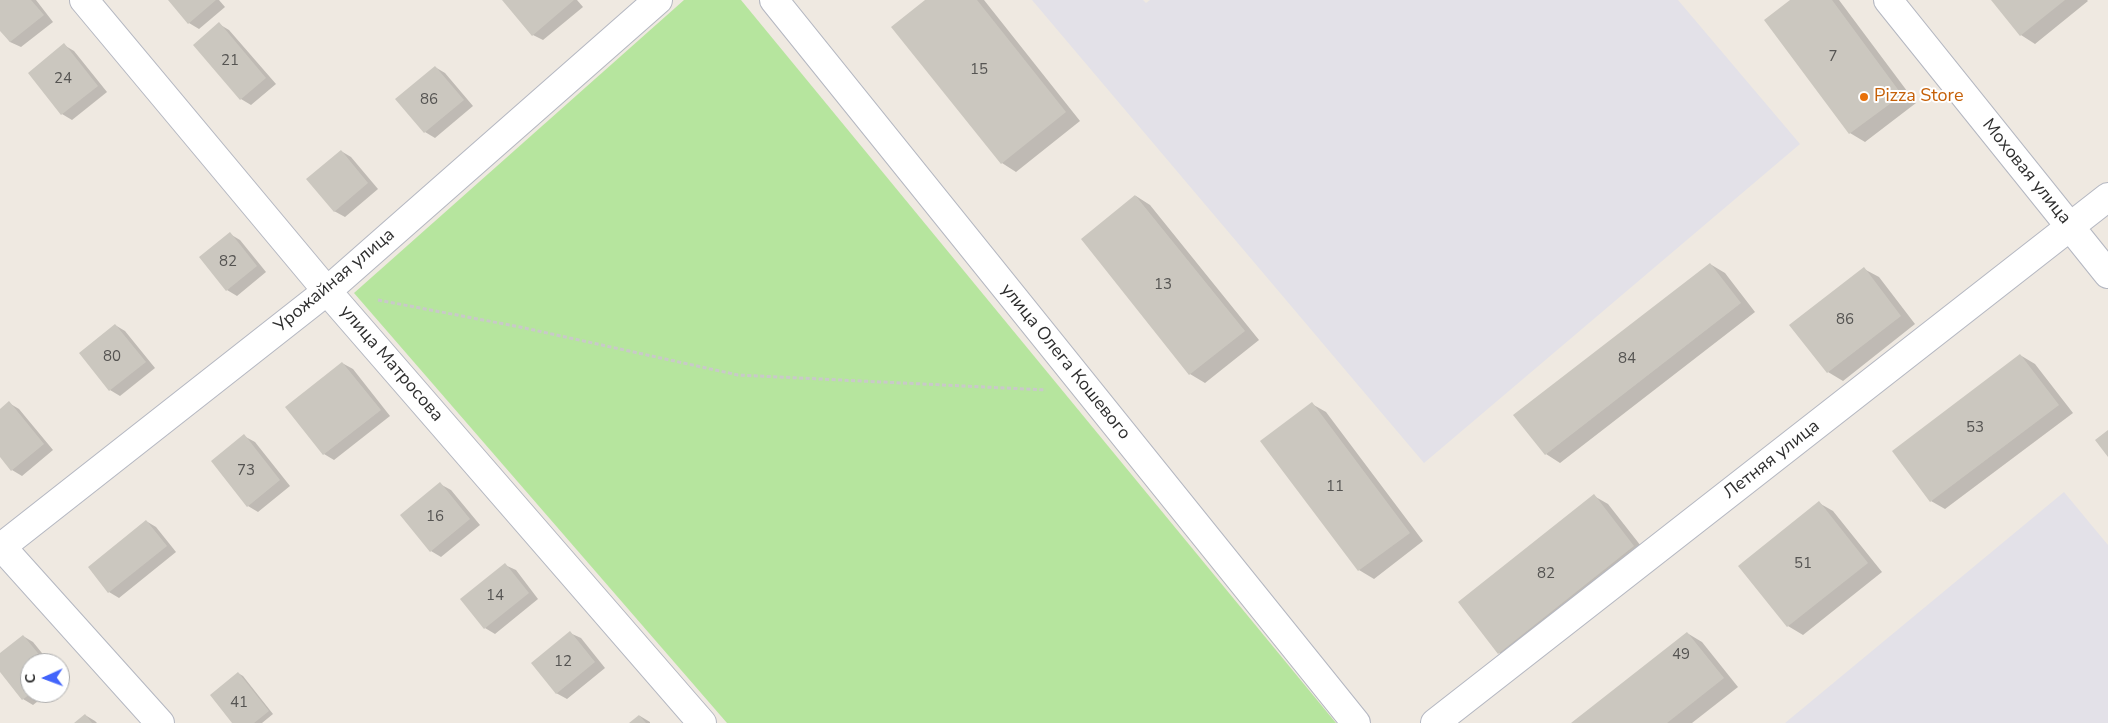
<!DOCTYPE html>
<meta charset="utf-8">
<style>
body{margin:0}
#map{position:relative;width:2108px;height:723px;overflow:hidden;background:#efe9e1;font-family:"Nunito Sans",sans-serif}
canvas{display:block}
.north{position:absolute;left:20px;top:653px;width:50px;height:50px;box-sizing:border-box;background:#fff;border:1px solid #ababab;border-radius:50%;rotate:268deg;font-size:14px;font-weight:700;line-height:20px;text-align:center;color:#2e2e2e}
.north::after{content:'';display:block;margin:auto;width:18px;height:22px;background:#4264fb;clip-path:polygon(50% 0,100% 100%,50% 72%,0 100%)}
</style>
<div id="map">
<canvas width="2108" height="723"></canvas>
<div class="north">С</div>
</div>
<script>
const g = document.querySelector('canvas').getContext('2d');
g.lineJoin = 'round';
function paint(path, color) { g.fillStyle = color; g.fill(path, 'evenodd'); }
const poly = rows => new Path2D(rows.map(r => 'M' + r).join(''));
function stroke(path, color, width, dash) { g.strokeStyle = color; g.lineWidth = width; g.lineCap = dash ? 'butt' : 'round'; g.setLineDash(dash || []); g.stroke(path); }
function label(font, color, halo, rows, align = 'center') {
  g.font = font + ' "Nunito Sans",sans-serif'; g.lineWidth = 4; g.setLineDash([]); g.textBaseline = 'middle'; g.strokeStyle = halo; g.fillStyle = color; for (const [text, x, y, turn = 0] of rows) {
    g.save(); g.translate(x, y); g.rotate((+turn || 0) * Math.PI / 180); g.textAlign = isNaN(turn) ? turn : align; if (halo) g.strokeText(text, 0, 0); g.fillText(text, 0, 0); g.restore();
  }
}
paint(poly([
 [1032,0,1143,0,1146,3,1150,0,1678,0,1800,144,1424,463],
 [2064,492,2108,545,2108,723,1785,723]
]), '#e3e1e8');
paint(poly([
 [684,0,741,0,1336,723,727,723,354,293]
]), '#b6e59e');
paint(poly([
 [0,0,36,0,53,22,21,47,10,42,0,29],
 [169,0,219,0,225,7,199,29,189,23],
 [504,0,577,0,583,7,543,40,533,35],
 [927,0,984,0,1080,121,1016,172,1002,163,893,27],
 [1792,0,1839,0,1916,103,1865,142,1850,133,1766,20],
 [1992,0,2087,0,2088,1,2035,44,2021,35],
 [219,24,229,30,276,84,251,105,241,99],
 [64,45,74,51,107,92,72,120,62,114],
 [435,67,445,73,473,106,435,138,425,132],
 [341,151,351,157,378,189,345,217,334,211],
 [1136,196,1150,205,1259,340,1205,383,1190,374,1082,239],
 [230,234,240,240,266,272,237,296,227,290],
 [1710,264,1725,273,1755,312,1560,463,1546,454],
 [1864,269,1879,277,1915,324,1843,381,1828,372],
 [115,325,125,331,155,368,120,396,110,390],
 [2020,355,2035,364,2073,413,1945,509,1931,501],
 [342,363,353,369,390,416,334,460,324,454,287,407],
 [9,403,19,409,53,450,22,476,12,470,0,455,0,410],
 [1312,404,1326,412,1423,541,1374,579,1359,570,1262,441],
 [244,436,255,442,290,486,258,512,248,506],
 [440,484,451,490,480,525,441,557,431,551],
 [1594,496,1608,504,1648,555,1514,661,1499,653],
 [1819,503,1833,511,1882,572,1803,635,1788,626,1740,566],
 [146,521,156,527,176,552,119,598,109,592,90,567],
 [505,565,516,570,538,599,495,634,485,628],
 [570,633,581,638,605,668,567,699,556,693],
 [1687,633,1702,642,1738,687,1692,723,1573,723],
 [23,636,33,642,50,663,30,663,30,693,48,693,33,705,23,699,0,670,0,655],
 [238,673,243,676,273,714,262,723,234,723],
 [60,675,64,680,60,684],
 [85,715,95,721,97,723,76,723],
 [640,716,650,722,650,723,631,723]
]), '#0003');
paint(poly([
 [0,0,31,0,44,15,10,42,0,31],
 [168,0,216,0,188,24],
 [502,0,574,0,532,36],
 [925,0,977,0,1066,112,1001,164,891,27],
 [1790,0,1832,0,1902,95,1849,134,1764,20],
 [1991,0,2065,0,2020,36],
 [219,22,266,78,240,100,193,45],
 [64,43,98,86,61,115,28,73],
 [435,66,464,100,424,133,395,99],
 [341,150,368,183,334,212,306,179],
 [1135,195,1245,331,1189,375,1081,239],
 [230,232,257,266,226,291,199,257],
 [1710,263,1741,303,1545,455,1513,415],
 [1864,267,1901,316,1827,373,1789,325],
 [115,324,146,362,109,391,79,353],
 [2020,354,2059,405,1930,502,1892,451],
 [342,362,381,410,323,455,285,407],
 [9,401,44,444,11,471,0,457,0,409],
 [1312,402,1410,533,1358,571,1260,441],
 [2108,430,2108,457,2095,440],
 [244,434,280,480,247,507,211,461],
 [440,482,470,519,430,552,400,515],
 [1594,494,1634,546,1498,654,1458,602],
 [1819,501,1868,563,1787,627,1738,566],
 [146,520,167,546,108,593,88,567],
 [505,563,529,593,484,629,460,599],
 [570,631,595,662,556,694,531,663],
 [1687,632,1724,678,1667,723,1571,723],
 [23,635,46,663,30,663,30,694,22,700,0,672,0,653],
 [238,672,269,711,254,723,232,723,210,695],
 [85,714,92,723,74,723],
 [639,715,646,723,629,723]
]), '#cbc7bf');
const street = poly([
 [84,0,327,291,702,723],
 [774,0,1356,723],
 [1888,0,2108,274],
 [0,545,160,723],
 [0,548,327,291,658,0],
 [1435,723,2108,197]
]);
stroke(street, '#b4b7c1', 30);
stroke(poly([
 [378,300,520,327,738,375,1046,390]
]), '#c9c9c9', 3, [4, 2.5]);
stroke(street, '#fff', 28);
for (const [x, y, r, color] of [
 [1864,97,5,"#e8710a"]
]) { const dot = new Path2D(); dot.arc(x, y, r, 0, 2 * Math.PI); g.fillStyle = color; g.fill(dot); stroke(dot, '#fff', 2); }
label('15px', '#555452', null, [
 ["7",1833,57],
 ["21",230,61],
 ["15",979,70],
 ["24",63,79],
 ["86",429,100],
 ["82",228,262],
 ["13",1163,285],
 ["86",1845,320],
 ["80",112,357],
 ["84",1627,359],
 ["53",1975,428],
 ["73",246,471],
 ["11",1335,487],
 ["16",435,517],
 ["51",1803,564],
 ["82",1546,574],
 ["14",495,596],
 ["49",1681,655],
 ["12",563,662],
 ["41",239,703]
]);
label('18px', '#c56008', '#fff', [
 ["Pizza Store",1874,97]
], 'left');
label('18px', '#2e2e2e', '#fff', [
 ["Моховая улица",2026,172,51],
 ["Урожайная улица",335,281,-40],
 ["улица Олега Кошевого",1065,362,51],
 ["улица Матросова",391,364,49],
 ["Летняя улица",1772,460,-38]
]);
</script>
